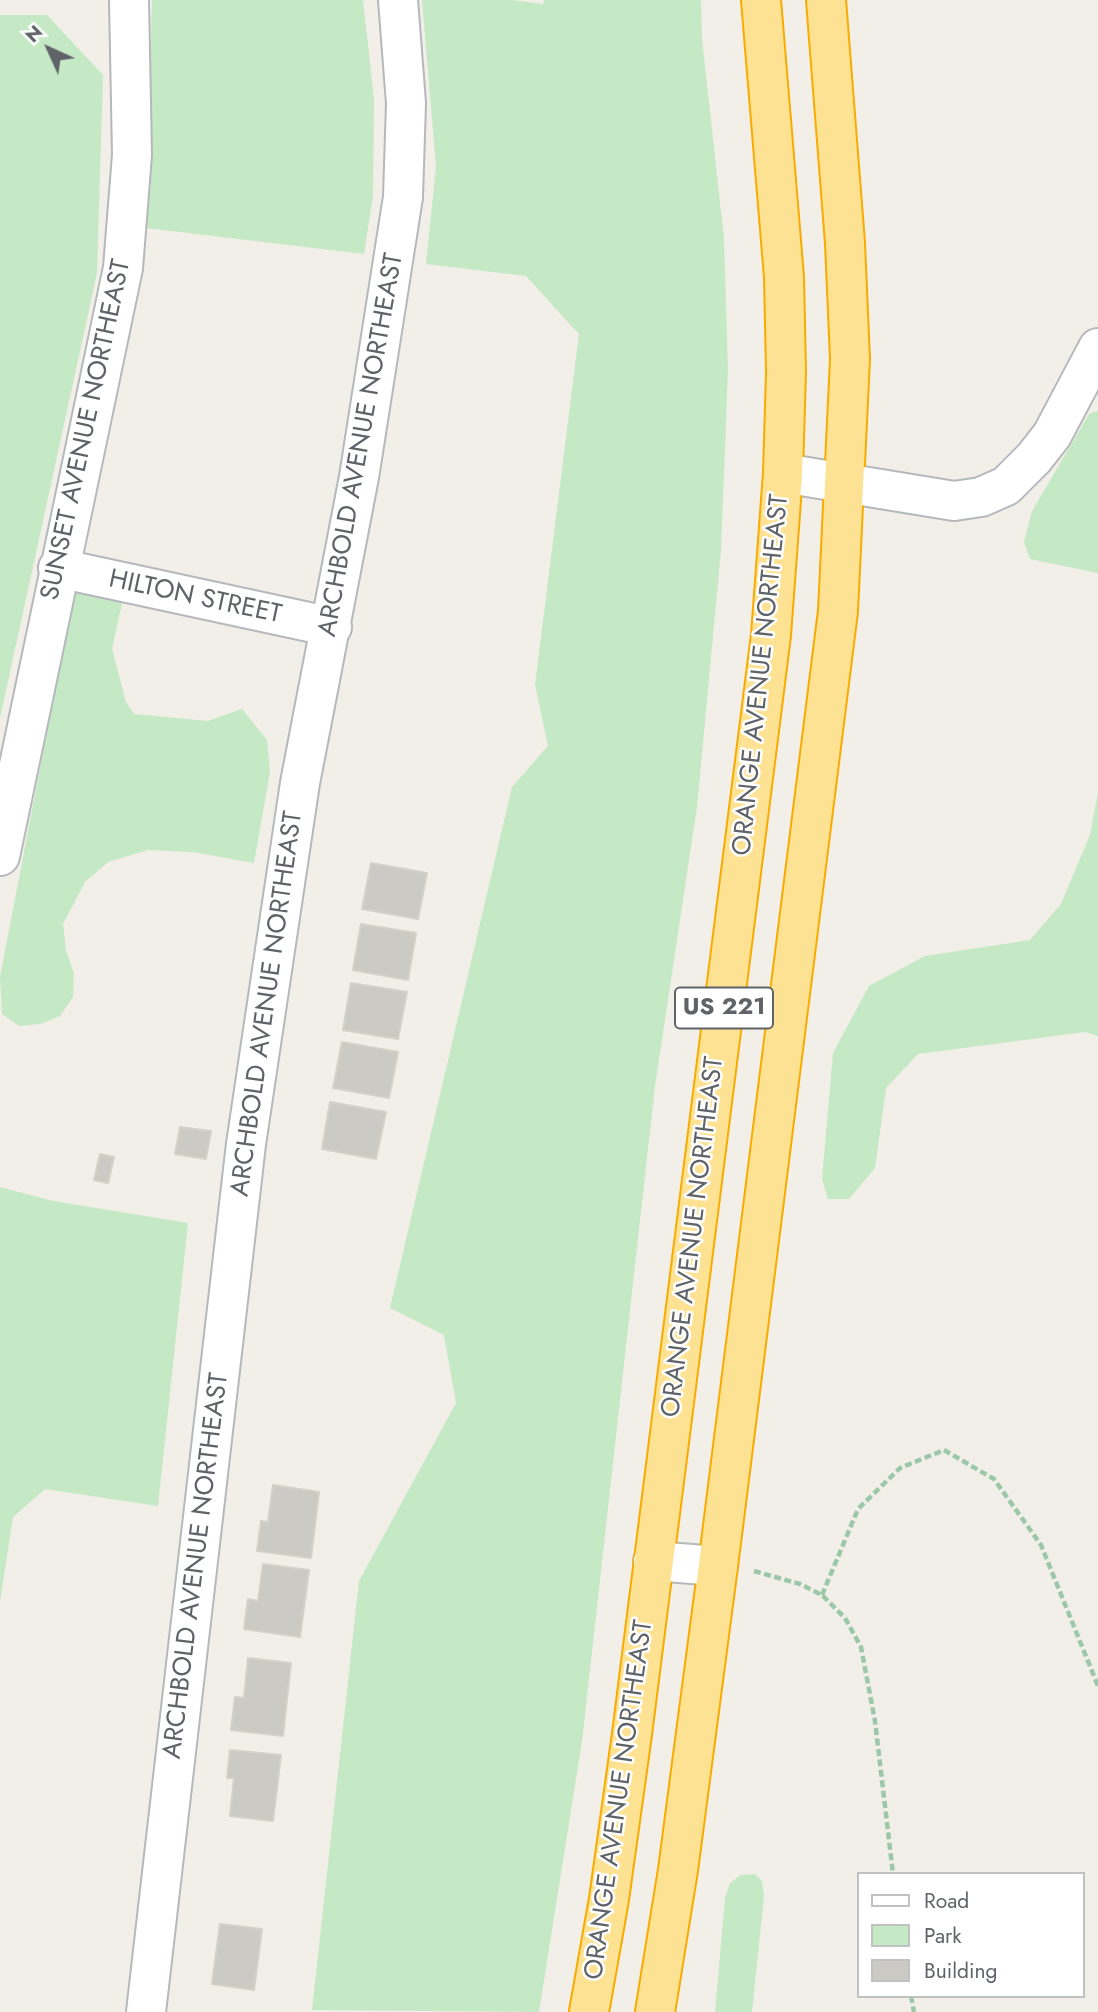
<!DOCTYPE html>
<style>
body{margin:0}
#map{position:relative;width:1098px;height:2012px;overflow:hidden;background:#f1efe8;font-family:Jost,sans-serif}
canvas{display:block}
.legend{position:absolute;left:857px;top:1872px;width:228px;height:126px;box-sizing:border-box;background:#fff;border:2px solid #bfc1c3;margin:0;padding:9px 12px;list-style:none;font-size:21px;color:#5f6368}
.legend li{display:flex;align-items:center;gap:14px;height:35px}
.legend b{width:35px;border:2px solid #bfc1c3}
.north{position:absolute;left:14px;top:14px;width:70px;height:70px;-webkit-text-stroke:5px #fff;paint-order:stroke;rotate:315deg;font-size:19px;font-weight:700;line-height:28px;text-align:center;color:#5f6368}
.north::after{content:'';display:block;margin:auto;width:24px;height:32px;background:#5f6368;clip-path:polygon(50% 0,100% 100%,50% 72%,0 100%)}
</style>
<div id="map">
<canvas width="1098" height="2012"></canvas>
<ul class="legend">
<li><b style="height:9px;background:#fff"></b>Road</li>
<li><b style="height:19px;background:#c5e8c5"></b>Park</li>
<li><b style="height:19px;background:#cccac5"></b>Building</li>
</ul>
<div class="north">N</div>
</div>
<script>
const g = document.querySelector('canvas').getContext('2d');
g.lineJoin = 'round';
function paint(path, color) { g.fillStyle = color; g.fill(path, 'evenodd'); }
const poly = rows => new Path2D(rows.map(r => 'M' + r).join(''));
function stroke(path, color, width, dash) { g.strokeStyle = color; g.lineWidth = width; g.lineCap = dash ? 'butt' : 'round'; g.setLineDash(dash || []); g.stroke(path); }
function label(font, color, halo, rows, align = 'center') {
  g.font = font + ' Jost,sans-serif'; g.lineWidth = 5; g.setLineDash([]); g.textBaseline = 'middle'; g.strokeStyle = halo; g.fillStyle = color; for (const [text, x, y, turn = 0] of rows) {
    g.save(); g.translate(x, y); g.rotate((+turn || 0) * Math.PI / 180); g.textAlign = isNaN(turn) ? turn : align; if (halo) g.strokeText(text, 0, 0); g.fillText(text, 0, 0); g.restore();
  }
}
paint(poly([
 [152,0,363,0,374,99,373,196,364,254,146,228],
 [422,0,512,0,543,4,544,0,701,0,702,39,724,239,728,370,721,550,697,807,655,1086,582,1741,539,2012,312,2010,359,1581,456,1403,444,1335,390,1308,512,787,548,746,535,685,579,334,526,276,426,264,436,167],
 [0,15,47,15,103,75,97,273,0,718],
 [1098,411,1098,573,1030,559,1024,542,1032,511,1089,414],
 [74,591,123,599,112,649,126,702,134,714,208,721,242,709,267,740,270,772,254,863,193,852,148,850,108,862,85,882,63,924,66,951,74,974,73,997,60,1016,40,1024,19,1026,2,1014,0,977],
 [1098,792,1098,1036,1085,1032,918,1054,886,1088,875,1168,849,1199,828,1199,822,1179,833,1053,869,986,925,956,1030,940,1061,904,1090,835],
 [0,1187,53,1201,188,1223,158,1506,45,1489,13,1517,0,1601],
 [755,1874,762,1881,764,1896,752,2012,715,2012,725,1898,730,1883,741,1875]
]), '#c5e8c5');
const building = poly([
 [371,863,427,873,418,919,362,909,371,863],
 [361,924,416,933,408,980,353,970,361,924],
 [351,983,407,992,398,1039,343,1030,351,983],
 [342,1042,398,1052,389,1098,333,1088,342,1042],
 [330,1102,386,1112,376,1159,322,1149,330,1102],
 [180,1127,211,1131,206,1159,175,1154,180,1127],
 [100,1154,114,1157,108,1183,94,1180,100,1154],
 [273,1485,319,1492,311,1558,257,1551,261,1521,268,1522,273,1485],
 [263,1564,309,1570,300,1637,244,1629,248,1599,258,1601,263,1564],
 [248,1658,291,1663,283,1736,231,1730,235,1697,244,1698,248,1658],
 [230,1750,281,1755,273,1821,230,1816,234,1778,227,1778,230,1750],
 [220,1924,262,1929,254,1990,212,1984,220,1924]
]);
paint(building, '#cccac5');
stroke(building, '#d6d1c6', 2);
const minor = poly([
 [783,473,954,501,981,497,1006,486,1034,458,1052,435,1098,348],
 [58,568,332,627],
 [0,856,123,268,132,155,129,0],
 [653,1561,718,1566],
 [146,2012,246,1144,300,783,359,477,403,197,406,103,398,0]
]);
const highway = poly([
 [589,2012,609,1899,632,1734,771,635,783,473,786,372,784,277,761,0],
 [655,2012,678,1870,718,1566,838,611,850,359,845,243,826,0]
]);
stroke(minor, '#b5b8bc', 42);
stroke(highway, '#f9ab00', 42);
stroke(poly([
 [754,1571,800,1584,822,1595,845,1618,861,1647,875,1721,893,1874],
 [822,1595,858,1509,900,1468,944,1450,994,1479,1041,1545,1098,1686],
 [911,1996,914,2012]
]), '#9cc7a9', 4.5, [7, 3.5]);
stroke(minor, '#fff', 38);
stroke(highway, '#fde293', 38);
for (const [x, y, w] of [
 [724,1008,98]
]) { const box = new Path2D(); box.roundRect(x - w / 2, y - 20.5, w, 41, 5); g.fillStyle = '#fff'; g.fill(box); stroke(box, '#5f6368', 2); }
label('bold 24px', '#5f6368', null, [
 ["US 221",724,1008]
]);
label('26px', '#5f6368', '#fff', [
 ["SUNSET AVENUE NORTHEAST",87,430,-78],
 ["ARCHBOLD AVENUE NORTHEAST",362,445,-80],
 ["HILTON STREET",195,598,12],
 ["ORANGE AVENUE NORTHEAST",762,675,-84],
 ["ARCHBOLD AVENUE NORTHEAST",268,1004,-82],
 ["ORANGE AVENUE NORTHEAST",694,1237,-83],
 ["ARCHBOLD AVENUE NORTHEAST",197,1566,-83],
 ["ORANGE AVENUE NORTHEAST",620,1800,-82]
]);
</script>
